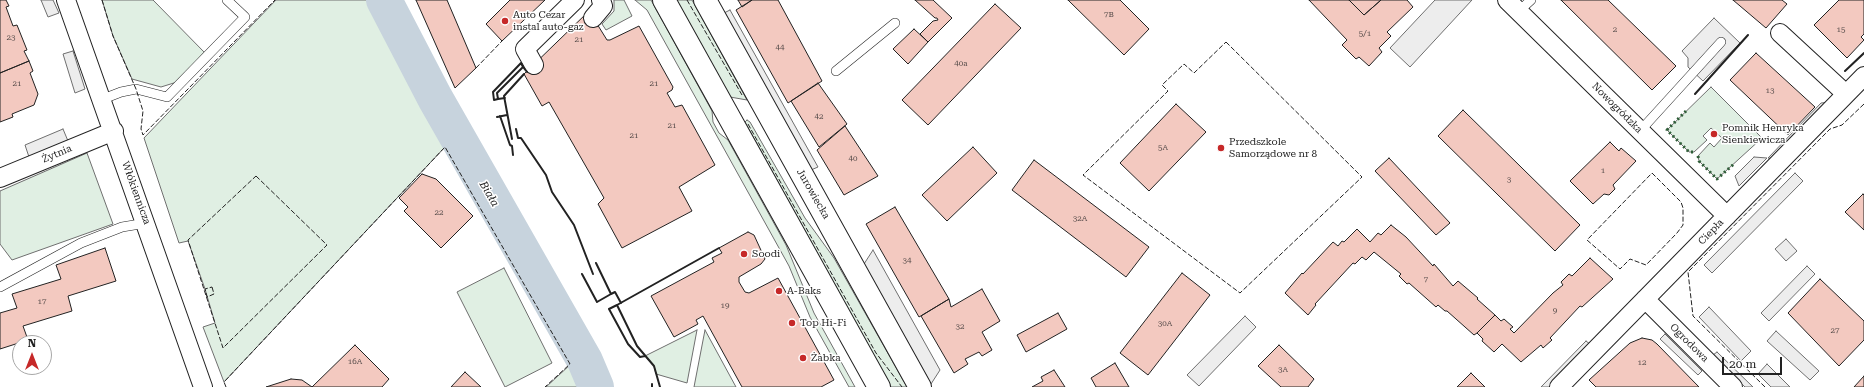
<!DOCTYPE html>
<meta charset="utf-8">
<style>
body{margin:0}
#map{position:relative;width:1864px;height:387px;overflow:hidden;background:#fff;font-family:"Roboto Serif",serif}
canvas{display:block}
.north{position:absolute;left:12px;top:335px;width:40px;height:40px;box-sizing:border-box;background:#fff;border:1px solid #a7a7a7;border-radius:50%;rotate:0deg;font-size:11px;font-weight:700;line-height:16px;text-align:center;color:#222}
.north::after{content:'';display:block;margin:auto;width:14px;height:18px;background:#c62828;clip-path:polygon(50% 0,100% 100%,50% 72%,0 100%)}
.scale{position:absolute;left:1722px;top:357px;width:60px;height:18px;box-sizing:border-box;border:2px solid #222;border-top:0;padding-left:5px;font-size:12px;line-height:14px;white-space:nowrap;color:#222;-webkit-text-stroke:3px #fff;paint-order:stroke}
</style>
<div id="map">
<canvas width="1864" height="387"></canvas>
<div class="north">N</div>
<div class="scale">20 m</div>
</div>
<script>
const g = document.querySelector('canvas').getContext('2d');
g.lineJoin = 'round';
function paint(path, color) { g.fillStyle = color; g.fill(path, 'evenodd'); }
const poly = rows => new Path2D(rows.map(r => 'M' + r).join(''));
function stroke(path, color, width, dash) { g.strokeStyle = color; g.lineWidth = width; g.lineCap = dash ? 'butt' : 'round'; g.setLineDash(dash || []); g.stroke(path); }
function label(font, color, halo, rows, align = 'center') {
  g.font = font + ' "Roboto Serif",serif'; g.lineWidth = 3; g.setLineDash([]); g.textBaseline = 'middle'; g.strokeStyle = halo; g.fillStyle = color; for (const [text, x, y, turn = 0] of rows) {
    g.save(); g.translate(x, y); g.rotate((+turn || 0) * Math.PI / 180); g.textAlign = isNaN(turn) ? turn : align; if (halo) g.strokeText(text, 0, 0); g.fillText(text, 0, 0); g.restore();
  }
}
const green = poly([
 [102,0,153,0,205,53,177,82,161,87,132,79,113,36,102,0],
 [276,0,383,0,435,99,445,147,224,382,203,327,215,323,205,289,188,241,179,243,144,138,276,0],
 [614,0,624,0,632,16,606,30,602,24,614,11,614,0],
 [635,0,651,0,712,111,713,122,719,133,728,140,786,245,814,313,855,387,849,387,810,317,789,266,647,10,635,0],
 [676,0,692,0,747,100,730,97,676,0],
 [1711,87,1762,138,1717,179,1699,161,1698,156,1710,143,1714,147,1722,138,1711,128,1703,136,1707,140,1694,152,1689,152,1667,130,1711,87],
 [747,120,750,122,805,218,834,258,907,387,891,387,746,124,745,122,747,120],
 [87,153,113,224,12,260,0,244,0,191,87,153],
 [504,268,552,363,505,387,457,292,504,268],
 [697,330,687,383,656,374,654,366,645,356,697,330],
 [705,330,736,387,694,387,705,330],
 [571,364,578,387,546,387,571,364]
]);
paint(green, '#e0efe3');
stroke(green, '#6f6f6f', 1);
const parking = poly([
 [41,0,53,0,59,13,48,17,41,0],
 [1435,0,1472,0,1410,67,1390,48,1435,0],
 [730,10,818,167,811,170,724,13,730,10],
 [1714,18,1740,43,1703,81,1688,67,1688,58,1682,51,1714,18],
 [73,51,85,89,75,93,63,54,73,51],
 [1832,102,1776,159,1768,158,1821,103,1832,102],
 [63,129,68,141,29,157,25,145,63,129],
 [1754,157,1767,158,1739,186,1735,176,1754,157],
 [1795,173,1803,181,1712,273,1704,265,1795,173],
 [1786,239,1797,251,1786,261,1775,249,1786,239],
 [873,250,940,370,931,384,864,264,873,250],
 [1807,266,1815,274,1769,321,1761,313,1807,266],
 [1709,307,1751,351,1741,361,1699,317,1709,307],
 [1245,316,1256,327,1199,386,1187,375,1245,316],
 [1776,331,1819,371,1810,380,1767,341,1776,331],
 [1665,334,1702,371,1698,375,1660,339,1665,334],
 [1586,341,1591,345,1550,387,1541,387,1586,341],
 [1717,352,1753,387,1745,387,1713,355,1717,352],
 [1767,364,1790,387,1771,387,1758,374,1767,364]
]);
paint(parking, '#ededed');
stroke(parking, '#6f6f6f', 1);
stroke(poly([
 [384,0,435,98,585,361,596,387]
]), '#c7d3dd', 36);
const building = poly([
 [0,0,6,0,9,6,6,7,13,26,17,25,27,50,24,51,29,61,0,73,0,0],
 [416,0,447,0,476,68,455,88,416,0],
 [510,0,545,0,502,41,486,24,510,0],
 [738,0,752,0,742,7,738,0],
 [752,0,778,0,822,81,788,103,736,10,752,0],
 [915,0,933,0,952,18,928,42,920,34,933,21,938,20,937,18,935,18,915,0],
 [1068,0,1120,0,1149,29,1124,55,1068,0],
 [1309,0,1349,0,1364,15,1381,0,1407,0,1413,7,1387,32,1391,36,1379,48,1382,52,1369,66,1359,57,1356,59,1342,45,1347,40,1309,0],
 [1349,0,1381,0,1364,15,1349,0],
 [1561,0,1608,0,1676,66,1652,90,1561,0],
 [1733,0,1782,0,1787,4,1766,28,1733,0],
 [1839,0,1864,0,1864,34,1861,37,1864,40,1847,58,1814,25,1839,0],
 [995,4,1021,28,928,125,902,100,995,4],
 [589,11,607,40,610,40,639,26,673,87,672,90,667,93,675,107,682,105,715,165,679,187,692,211,622,248,598,204,604,198,549,102,542,106,524,74,589,11],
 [914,29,928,42,908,64,893,49,914,29],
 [1756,53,1815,107,1788,135,1730,80,1756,53],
 [29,61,33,71,30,73,38,94,34,105,12,114,13,117,0,122,0,73,29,61],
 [818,83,847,124,819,147,791,101,818,83],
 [1176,104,1206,132,1149,191,1120,163,1176,104],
 [1463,110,1580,225,1555,251,1438,136,1463,110],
 [845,126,878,176,844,195,817,150,845,126],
 [1610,142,1619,151,1621,148,1636,161,1613,185,1615,189,1609,195,1604,194,1593,204,1570,181,1610,142],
 [973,147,997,173,947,221,922,195,973,147],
 [1389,158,1450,223,1436,235,1375,171,1389,158],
 [1034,160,1149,247,1126,277,1012,190,1034,160],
 [422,174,436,179,473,216,441,248,404,211,408,207,399,198,422,174],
 [1863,194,1864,195,1864,230,1845,212,1863,194],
 [895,207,949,299,919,317,866,224,895,207],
 [1391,225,1406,237,1433,266,1434,264,1453,286,1458,281,1478,298,1477,299,1495,315,1477,333,1474,335,1447,311,1445,311,1438,305,1436,307,1409,283,1407,284,1399,276,1401,274,1374,252,1366,260,1362,257,1355,264,1353,263,1315,304,1316,305,1308,315,1285,293,1302,273,1303,274,1333,242,1338,246,1342,241,1344,242,1357,229,1370,242,1378,233,1381,235,1391,225],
 [748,232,754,235,765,259,761,264,739,277,739,282,745,292,749,293,778,278,834,380,821,387,742,387,703,316,696,320,698,324,674,337,651,296,714,262,712,258,722,253,719,248,748,232],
 [105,248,116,281,68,296,72,311,23,326,28,340,0,349,0,313,17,308,12,294,61,279,56,265,105,248],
 [1590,258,1613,279,1582,307,1580,306,1550,338,1552,340,1543,348,1541,345,1521,362,1502,344,1494,352,1482,341,1483,339,1477,333,1495,315,1501,321,1504,319,1513,327,1510,329,1514,333,1553,293,1563,285,1561,282,1569,274,1572,276,1590,258],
 [1182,273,1210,295,1148,375,1120,353,1182,273],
 [1820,279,1864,321,1864,340,1839,366,1788,313,1820,279],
 [982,289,1000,321,982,332,992,350,982,356,979,352,965,359,968,364,954,373,921,316,949,299,951,307,982,289],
 [1058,313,1067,329,1026,352,1017,335,1058,313],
 [1642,338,1652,340,1657,344,1699,387,1596,387,1589,380,1630,343,1642,338],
 [355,345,389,379,382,387,312,387,355,345],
 [1279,345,1314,379,1308,387,1281,387,1258,366,1279,345],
 [1115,363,1129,387,1096,387,1091,378,1115,363],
 [1054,370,1065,387,1032,387,1043,381,1041,377,1054,370],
 [465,372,481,387,451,387,465,372],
 [1471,373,1485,387,1457,387,1471,373],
 [1864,376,1864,387,1854,387,1864,376],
 [291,379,302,380,312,387,266,387,291,379]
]);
paint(building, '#f3c9c0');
stroke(building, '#222', 1);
const lane = poly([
 [1519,11,1531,0],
 [836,71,895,23],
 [103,99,121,92,136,89,167,97,245,17,227,0],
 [1640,131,1721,42],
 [0,287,81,243,122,227,146,223]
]);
const street = poly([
 [66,0,203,387],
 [1507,0,1727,216],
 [593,18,603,6,601,0],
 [1780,33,1846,94],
 [534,65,525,49,575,0],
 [0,178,114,131],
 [1645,299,1733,387],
 [1559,387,1864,76]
]);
const secondary = poly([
 [664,0,879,387],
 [705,0,920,387]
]);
stroke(lane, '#222', 10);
stroke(street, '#222', 20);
stroke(secondary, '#222', 24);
stroke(lane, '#fff', 9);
stroke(street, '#fff', 18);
stroke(secondary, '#fff', 22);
stroke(poly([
 [1686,111,1667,130,1689,152,1694,152],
 [1698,156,1699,161,1717,179,1735,163]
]), '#2f5e38', 3, [2, 3]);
stroke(poly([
 [102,0,113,36,136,89,143,111,141,129,143,135,275,0],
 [687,0,742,95],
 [1226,42,1362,177,1240,293,1083,175,1168,91,1162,85,1184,64,1194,73,1226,42],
 [476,68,502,41],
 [748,124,876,353,902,387],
 [1652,173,1681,202,1683,208,1683,225,1677,233,1646,265,1630,259,1620,269,1587,240,1652,173],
 [256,176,327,245,223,348,188,240,256,176],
 [212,287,214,294,207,297,205,289,212,287],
 [226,387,224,382,445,147,570,364,545,387],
 [1765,387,1693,316,1688,272,1830,129,1842,125,1864,104]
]), '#222', 1, [5, 2]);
stroke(poly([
 [1845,71,1864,53],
 [1695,94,1748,35],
 [505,98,498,99,497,93,523,67,527,72],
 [498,99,494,100,493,92,521,63,523,67],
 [500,116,510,145,512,146,513,155],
 [497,117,507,115],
 [516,129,518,138,521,138,546,175,552,192,574,225,593,274],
 [512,139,504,96,524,74],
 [596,263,611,294,615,292,621,303],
 [582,274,597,302,611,294],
 [617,305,609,309,628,344,640,357,645,356],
 [652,384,652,387],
 [660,387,654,366,637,346,617,305,719,248]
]), '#222', 2);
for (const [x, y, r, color] of [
 [505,21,4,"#c62828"],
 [1714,134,4,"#c62828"],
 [1221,148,4,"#c62828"],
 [744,254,4,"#c62828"],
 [779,291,4,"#c62828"],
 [792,323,4,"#c62828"],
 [803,358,4,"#c62828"]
]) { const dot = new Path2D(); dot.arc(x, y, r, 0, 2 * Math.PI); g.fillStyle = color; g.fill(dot); stroke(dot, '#fff', 1.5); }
label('8px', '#564c4a', null, [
 ["7B",1109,15],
 ["2",1615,30],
 ["15",1841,30],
 ["5/1",1365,34],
 ["23",11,38],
 ["21",579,40],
 ["44",780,48],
 ["40a",961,64],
 ["21",17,84],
 ["21",654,84],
 ["13",1770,91],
 ["42",819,117],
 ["21",672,126],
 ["21",634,136],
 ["5A",1163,148],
 ["40",853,159],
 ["1",1603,171],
 ["3",1509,180],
 ["22",439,213],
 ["32A",1080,219],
 ["34",907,261],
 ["7",1426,280],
 ["17",42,302],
 ["19",725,306],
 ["9",1555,311],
 ["30A",1165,324],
 ["32",960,327],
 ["27",1835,331],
 ["16A",355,362],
 ["12",1642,363],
 ["3A",1283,370]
]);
label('10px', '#222', '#fff', [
 ["Auto Cezar",513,15],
 ["instal auto-gaz",513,27],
 ["Pomnik Henryka",1722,128],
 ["Sienkiewicza",1722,140],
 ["Przedszkole",1229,142],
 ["Samorządowe nr 8",1229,154],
 ["Soodi",752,254],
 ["A-Baks",787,291],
 ["Top Hi-Fi",800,323],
 ["Żabka",811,358]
], 'left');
label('10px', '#222', '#fff', [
 ["Nowogródzka",1617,108,45],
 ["Żytnia",57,154,-23],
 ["Włókiennicza",136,193,70],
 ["Jurowiecka",813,194,60],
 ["Ciepła",1711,232,-46],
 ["Ogrodowa",1689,343,45]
]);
label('italic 11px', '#222', '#fff', [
 ["Biała",489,194,60]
]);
</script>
